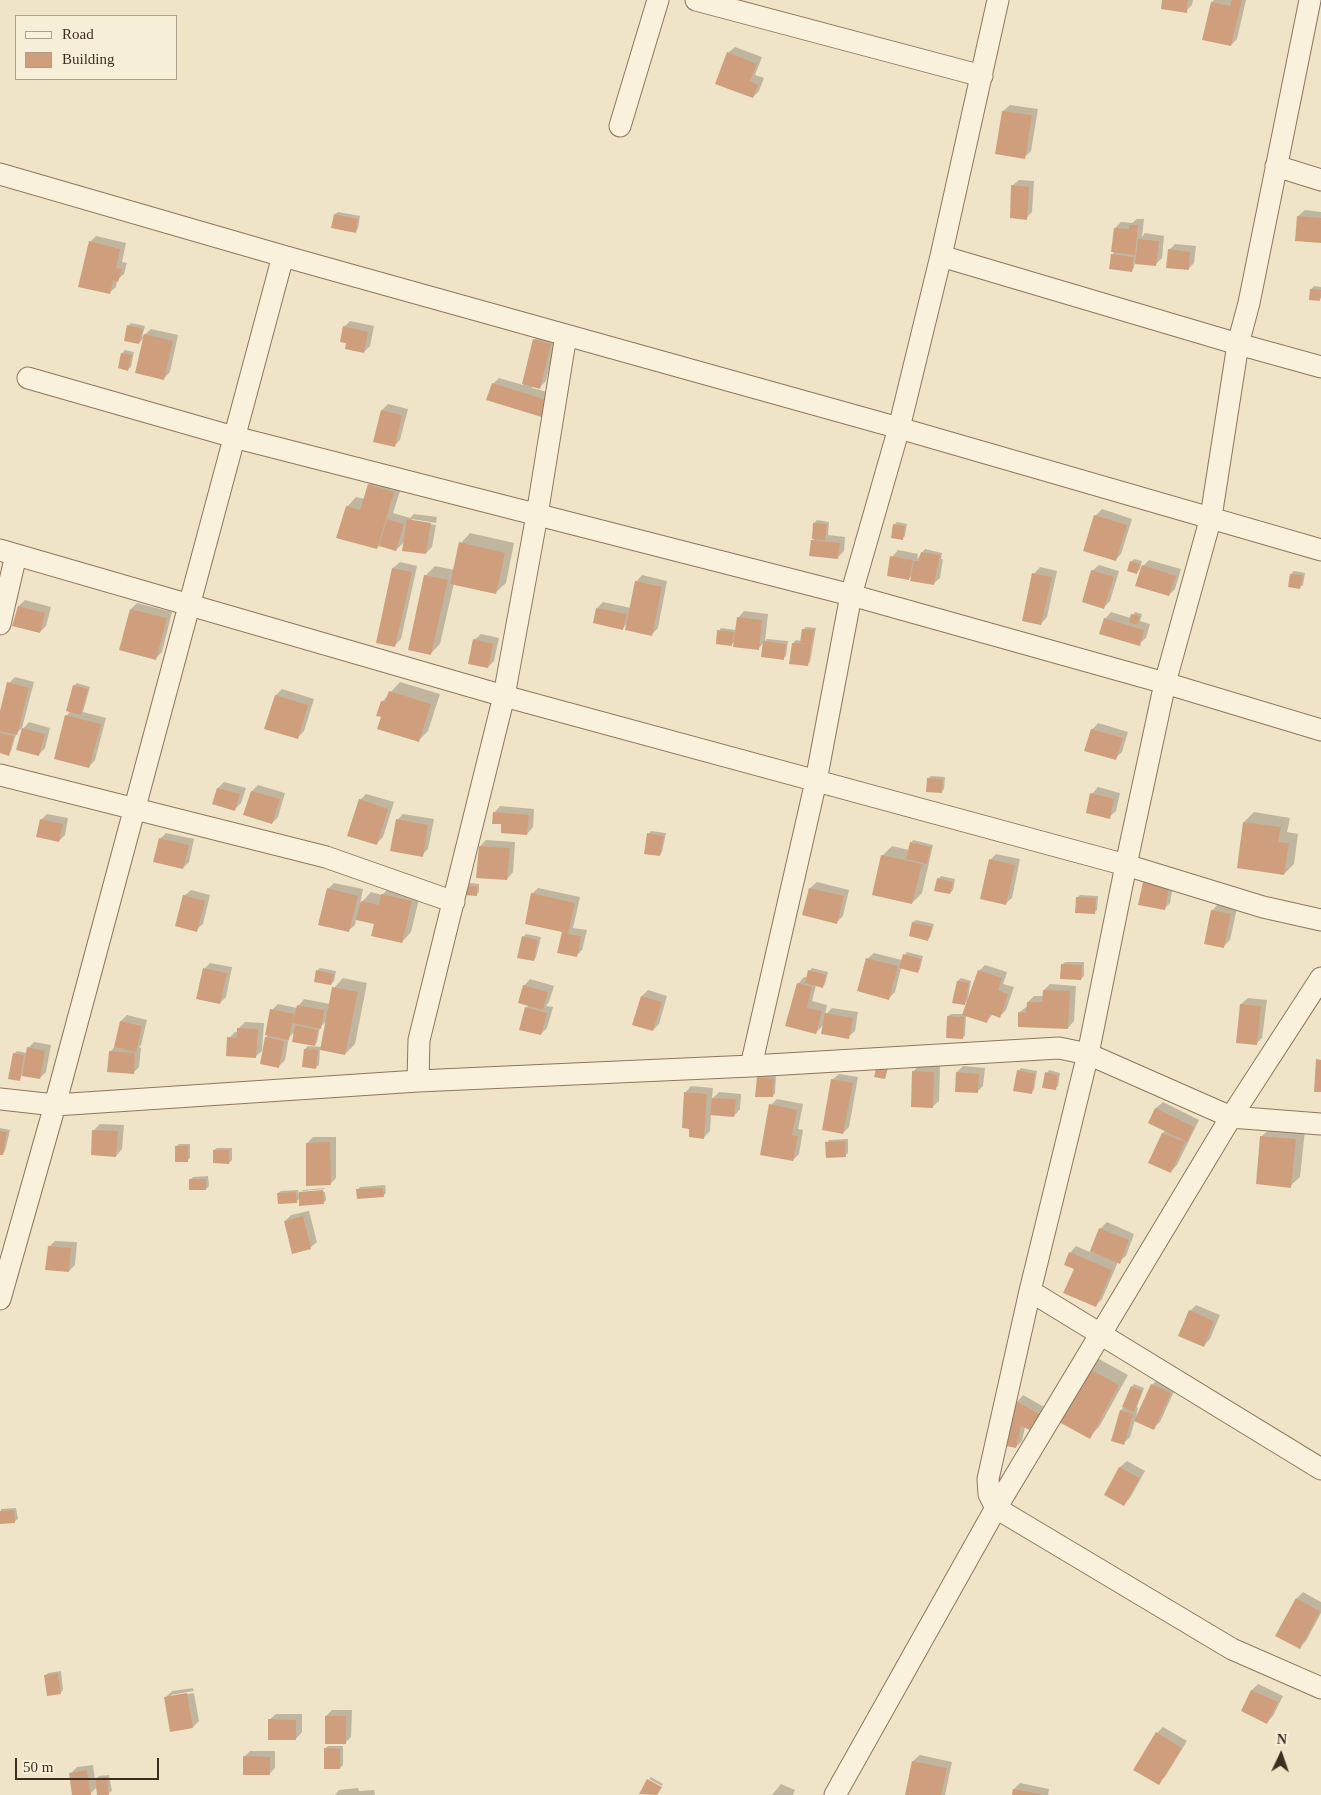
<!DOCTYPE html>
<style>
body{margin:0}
#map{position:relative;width:1321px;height:1795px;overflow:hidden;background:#f0e4c8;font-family:Georgia,serif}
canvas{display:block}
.legend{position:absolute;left:15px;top:15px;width:162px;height:65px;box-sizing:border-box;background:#f7eed8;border:1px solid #ada18e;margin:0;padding:6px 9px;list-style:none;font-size:15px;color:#3d2e20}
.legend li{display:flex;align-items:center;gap:10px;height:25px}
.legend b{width:25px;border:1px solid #ada18e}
.north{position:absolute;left:1256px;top:1730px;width:50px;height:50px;-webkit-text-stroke:4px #f7eed8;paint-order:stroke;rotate:3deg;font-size:14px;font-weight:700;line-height:20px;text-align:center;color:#3d2e20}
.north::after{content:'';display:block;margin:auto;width:18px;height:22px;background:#3d2e20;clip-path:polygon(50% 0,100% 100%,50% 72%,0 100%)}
.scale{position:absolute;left:15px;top:1758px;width:144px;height:22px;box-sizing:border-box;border:2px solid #3d2e20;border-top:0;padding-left:6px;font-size:15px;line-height:18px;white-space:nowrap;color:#3d2e20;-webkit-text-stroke:4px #f7eed8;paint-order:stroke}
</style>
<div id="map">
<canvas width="1321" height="1795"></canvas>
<ul class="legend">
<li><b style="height:6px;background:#faf1dc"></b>Road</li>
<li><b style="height:14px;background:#cf9f7d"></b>Building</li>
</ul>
<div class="north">N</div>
<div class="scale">50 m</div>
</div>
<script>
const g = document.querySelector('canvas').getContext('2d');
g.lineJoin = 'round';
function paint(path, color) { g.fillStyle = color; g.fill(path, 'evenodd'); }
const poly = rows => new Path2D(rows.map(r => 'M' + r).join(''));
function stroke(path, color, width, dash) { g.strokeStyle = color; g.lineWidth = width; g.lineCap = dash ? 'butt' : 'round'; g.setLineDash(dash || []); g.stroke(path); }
paint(poly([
 [1163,0,1193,0,1192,5,1186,11],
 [1214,0,1246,0,1237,39,1231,45,1212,2],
 [735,47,762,57,755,75,764,78,759,91,753,97,728,53],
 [1010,105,1038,109,1031,151,1025,157,997,153,1003,111],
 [1019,180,1034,181,1032,212,1026,218,1012,186],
 [1305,210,1321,212,1321,242,1298,216],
 [338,212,360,216,358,228,355,231,335,214],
 [1137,219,1144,219,1142,237,1145,233,1164,236,1162,258,1155,265,1135,262,1134,268,1131,271,1112,255,1115,251,1115,228,1121,222,1132,223],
 [96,236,126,243,122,262,127,263,124,274,117,280,116,287,109,293,90,242],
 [1175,244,1196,246,1194,263,1188,269,1169,250],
 [1314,286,1321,287,1321,298,1319,300,1311,289],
 [350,321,374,326,370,346,364,352,347,342,344,327],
 [131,323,145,326,142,337,151,329,178,335,170,372,164,378,144,338,139,343,128,326],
 [540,334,556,338,546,381,540,387,533,385,532,388,555,394,551,410,493,384,499,378,523,385,534,340],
 [125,350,134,352,131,367,128,369,119,367,122,353],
 [388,404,408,409,400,440,394,446,374,441,382,410],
 [378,475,403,482,393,513,410,518,414,514,437,517,436,523,412,519,412,521,436,525,432,547,426,553,405,541,396,550,380,545,377,548,347,507,356,497,365,499,369,485],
 [1102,509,1132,519,1121,554,1115,560,1095,516],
 [817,520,829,522,828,535,845,537,844,551,838,557,812,541,815,538,814,523],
 [897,522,907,524,905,536,902,539,894,525],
 [470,533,514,543,506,583,496,592,454,583,440,644,431,653,425,576,435,566,455,570,461,543],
 [925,549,942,553,941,559,943,559,940,578,933,584,913,575,908,579,892,557,898,550,918,554,917,559],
 [1134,559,1142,561,1140,569,1149,560,1181,569,1175,589,1169,595,1143,567,1137,572,1131,562],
 [400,562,417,566,401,639,395,645,393,568],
 [1099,565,1119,571,1110,601,1104,607,1092,571],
 [1040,567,1057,571,1047,617,1041,624,1034,574],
 [1294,571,1305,573,1303,585,1300,587,1291,574],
 [642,575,667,581,658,628,651,635,627,624,623,628,597,608,603,602,631,608,636,582],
 [25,600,51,607,46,626,40,632,14,625,19,606],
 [137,603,172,612,162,652,156,658,121,650,131,609],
 [744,611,768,614,765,641,767,639,788,641,786,656,783,658,764,642,759,648,735,641,731,645,719,631,721,628,736,630,738,618],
 [1111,612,1131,618,1135,612,1142,614,1140,621,1150,624,1146,638,1139,644,1105,619],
 [806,627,816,628,810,662,807,665,793,643,796,640,802,641,803,630],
 [481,634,499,638,494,661,488,667,474,640],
 [15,677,34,682,22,728,16,734,11,751,9,754,0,752,0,716,9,683],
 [400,682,440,694,428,731,419,740,382,716,382,702],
 [77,683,90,687,83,712,106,718,95,760,89,767,66,716,71,711,74,686],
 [282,689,314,699,304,731,297,738,276,695],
 [29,722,50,728,45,748,39,754,23,729],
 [1098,723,1128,732,1122,752,1115,758,1092,730],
 [931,776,945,777,944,789,941,792,928,779],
 [224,782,246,788,241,803,235,809,213,803,218,788],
 [258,785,285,793,278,817,272,823,245,815,252,791],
 [1098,787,1120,793,1116,811,1109,817,1092,794],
 [366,794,394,802,383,837,376,844,360,800],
 [500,806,534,809,533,827,527,834,502,823,494,813],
 [1254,812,1290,818,1287,832,1298,834,1294,864,1284,874,1238,867,1244,822],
 [47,814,68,818,65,835,59,841,41,820],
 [403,814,434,819,428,849,422,855,397,820],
 [651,831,666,833,662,852,659,855,649,834],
 [166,833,194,839,189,862,183,868,160,839],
 [486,840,515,842,513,872,507,879,480,846],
 [913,840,933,845,922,893,912,903,882,856,892,846,909,850,911,843],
 [996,854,1020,859,1012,898,1005,904,990,860],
 [941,876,955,879,953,890,950,893,938,879],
 [1150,876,1174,881,1170,903,1164,909,1144,883],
 [817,882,849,890,843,916,837,922,804,914,810,888],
 [334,883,363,889,360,904,371,892,382,895,392,885,421,891,411,932,402,942,375,924,356,919,355,925,348,931,328,889],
 [470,883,479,884,479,892,476,895,467,886],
 [538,888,580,897,573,928,587,930,582,950,576,956,563,931,532,894],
 [191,890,210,895,203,924,196,930,184,896],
 [1080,895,1098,896,1097,910,1095,912,1077,898],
 [1218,904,1237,908,1230,940,1224,946,1212,911],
 [916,920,934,924,930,937,927,940,913,922],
 [526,934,541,937,536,957,534,960,523,937],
 [907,952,923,956,920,969,917,972,901,968,895,992,889,998,867,959,874,953,902,960],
 [1065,962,1084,962,1084,976,1081,979,1062,965],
 [210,963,232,967,226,997,220,1003,204,969],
 [985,965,1007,972,1003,984,1014,987,1006,1010,1000,1016,993,1014,986,1022,966,1015,965,1035,963,1038,948,1016,951,1014,964,1014,969,999,964,1004,958,981,961,978,971,981,968,998,969,998,979,971],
 [320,968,336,971,334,981,331,984,317,971],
 [812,968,828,972,825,984,822,987,816,985,812,1001,827,1005,825,1015,832,1008,858,1012,855,1031,848,1037,824,1024,816,1033,798,984,804,977,807,978,809,971],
 [343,978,367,983,355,1044,345,1054,320,1049,319,1065,316,1067,305,1049,308,1046,322,1047,327,1021,320,1027,317,1042,314,1045,295,1032,289,1037,285,1060,279,1066,266,1037,269,1034,272,1010,278,1004,297,1008,304,999,330,1004,334,988],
 [530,979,554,986,549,1002,546,1006,553,1007,547,1028,541,1034,526,1008,529,1005,524,986],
 [1050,984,1076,986,1074,1021,1068,1028,1019,1013,1026,1007,1028,1007,1028,1002,1034,996,1044,996,1044,990],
 [648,990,667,996,659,1024,653,1030,642,996],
 [1248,998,1267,1000,1262,1038,1256,1044,1241,1004],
 [127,1015,147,1020,141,1045,139,1047,141,1048,139,1067,133,1073,110,1052,115,1046,121,1021],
 [245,1022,264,1023,262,1051,255,1057,229,1038,235,1032,238,1032,239,1028],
 [34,1042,51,1045,46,1072,40,1078,22,1075,19,1079,14,1054,17,1051,27,1053,28,1048],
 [919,1065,940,1066,939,1101,932,1107,913,1072],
 [963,1066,985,1068,983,1086,977,1092,957,1072],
 [1021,1068,1037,1071,1034,1090,1031,1092,1018,1071],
 [1049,1070,1060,1073,1058,1086,1055,1089,1047,1073],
 [839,1074,858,1077,849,1127,843,1133,832,1080],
 [761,1075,776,1076,775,1093,773,1096,758,1078],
 [691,1086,713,1088,712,1099,719,1092,741,1094,740,1109,734,1116,711,1114,710,1131,704,1137,685,1093],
 [777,1099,803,1104,798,1129,803,1130,799,1154,793,1160,771,1105],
 [1163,1102,1199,1120,1177,1165,1171,1171,1150,1162,1163,1133,1166,1130,1150,1122,1156,1108],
 [100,1124,124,1125,122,1149,116,1156,94,1130],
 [1271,1127,1305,1130,1300,1177,1290,1186,1261,1137],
 [0,1128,10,1130,5,1151,2,1154,0,1153],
 [313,1137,336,1137,336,1178,330,1184,307,1143],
 [848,1139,848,1153,845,1155,827,1143,829,1140],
 [179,1144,190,1144,190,1158,187,1161,176,1147],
 [217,1148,232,1148,232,1160,229,1163,214,1150],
 [208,1176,209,1186,206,1189,190,1180,193,1177],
 [385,1185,386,1193,383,1196,358,1190,360,1187],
 [325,1188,325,1189,302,1191,303,1190],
 [298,1190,299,1194,301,1191,301,1193,325,1192,326,1200,323,1203,300,1198,296,1202,278,1193,281,1191],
 [309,1211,317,1242,310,1248,285,1221,291,1215],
 [1107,1222,1134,1234,1126,1256,1118,1262,1102,1299,1096,1305,1075,1268,1070,1253,1076,1246,1090,1252,1100,1229],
 [55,1241,77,1242,75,1265,69,1271,49,1247],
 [1196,1305,1220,1315,1210,1339,1204,1345,1190,1311],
 [1099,1359,1128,1375,1099,1427,1089,1437,1089,1369],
 [1158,1379,1176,1387,1160,1422,1153,1428,1135,1420,1130,1437,1124,1443,1121,1410,1124,1407,1132,1387,1134,1384,1144,1388,1137,1407,1138,1408,1136,1417,1137,1417,1152,1385],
 [1023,1395,1044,1407,1036,1423,1029,1429,1025,1427,1022,1441,1016,1447,1017,1402],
 [1127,1461,1145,1471,1130,1498,1124,1504,1106,1494,1120,1467],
 [16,1508,18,1519,15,1521,0,1523,1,1509],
 [1303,1592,1321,1602,1321,1613,1306,1641,1300,1647,1277,1635,1297,1598],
 [61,1671,63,1690,60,1693,45,1676,48,1673],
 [1258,1684,1283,1696,1273,1716,1267,1722,1242,1710,1252,1690],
 [193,1688,199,1721,193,1727,165,1698,172,1691],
 [193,1691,194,1693,171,1697,171,1695],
 [332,1710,352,1710,351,1737,345,1743,326,1716],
 [276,1714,302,1714,302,1732,296,1739,269,1720],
 [1163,1727,1187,1741,1165,1777,1158,1783,1157,1733],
 [328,1746,343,1746,343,1765,340,1768,325,1749],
 [250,1751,275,1751,275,1768,269,1774,244,1757],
 [920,1755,952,1762,945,1795,906,1795,913,1761],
 [93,1765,95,1780,99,1776,109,1775,112,1791,109,1793,97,1787,90,1794,73,1795,71,1773,77,1767],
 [651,1777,663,1784,662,1786,649,1779],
 [1020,1783,1049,1789,1048,1795,1013,1795,1014,1789],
 [781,1784,795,1790,793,1795,772,1795],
 [358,1788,359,1791,374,1790,375,1795,335,1795,339,1790]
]), '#0003');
paint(poly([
 [1162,0,1188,0,1187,13,1161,9],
 [1232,0,1242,0,1231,46,1202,40,1211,2,1230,6],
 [727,52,757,64,750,81,758,85,753,98,715,84],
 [1002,111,1032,115,1025,159,995,154],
 [1011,185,1029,187,1027,220,1010,218],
 [334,214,358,219,356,233,331,228],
 [1297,216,1321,218,1321,243,1295,241],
 [1129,225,1138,225,1135,255,1111,252,1114,228,1129,229],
 [1138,239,1159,241,1156,266,1135,264],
 [89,241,120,249,116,268,122,269,118,282,113,281,110,294,78,287],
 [1168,249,1190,252,1189,270,1166,268],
 [1111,254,1134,257,1132,272,1109,269],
 [1310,289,1321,290,1320,301,1309,300],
 [127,325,143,329,139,344,124,341],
 [343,326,368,332,364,353,345,349,346,343,340,342],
 [144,334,173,341,164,380,135,373],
 [533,339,551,344,540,389,522,384],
 [121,353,132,355,128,371,118,368],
 [492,383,550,401,545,418,486,400],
 [381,410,402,415,395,447,373,442],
 [368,484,394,492,377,549,336,538,346,506,360,510],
 [1094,515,1127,525,1116,561,1083,551],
 [387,519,404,524,396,551,379,546],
 [407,519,431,523,426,554,402,551],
 [813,523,827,524,825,540,812,539],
 [893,524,905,526,903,540,891,538],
 [811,540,840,543,838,559,809,556],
 [459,542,505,553,496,594,450,584],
 [921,552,940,555,934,585,910,581,914,561,919,561],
 [890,556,913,560,909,580,887,576],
 [1130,561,1140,564,1137,574,1127,571],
 [1142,565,1176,576,1169,596,1135,586],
 [392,568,412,572,395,647,376,643],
 [1091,570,1114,577,1104,609,1082,602],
 [1032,573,1052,577,1041,625,1022,621],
 [1290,574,1303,575,1300,589,1288,587],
 [424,575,448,580,431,655,408,650],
 [635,581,662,587,652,636,625,630],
 [18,606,45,613,40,633,12,626],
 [596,608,627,614,623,630,593,623],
 [130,609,167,618,156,660,119,650],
 [1131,614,1140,616,1137,625,1129,622],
 [737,617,762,620,759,650,733,647],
 [1104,618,1144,630,1140,646,1099,634],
 [802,629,814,630,808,666,789,664,792,643,808,644,800,643],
 [717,630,734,632,732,646,716,644],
 [473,639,493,644,488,668,468,664],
 [763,641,786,644,784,660,761,657],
 [7,682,29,688,17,735,0,731,0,711],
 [73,685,88,689,81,715,66,711],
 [389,691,431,704,419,742,377,729,381,717,376,716,381,701,385,702],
 [275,695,308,705,298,739,264,729],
 [65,715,101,724,89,768,54,759],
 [22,728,45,734,39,756,16,750],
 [1091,729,1123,738,1116,760,1084,751],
 [0,733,14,736,9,756,0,753],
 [927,778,943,779,942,793,926,792],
 [217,788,240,794,235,811,212,804],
 [251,791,280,799,272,824,243,815],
 [1090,793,1114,799,1110,819,1086,813],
 [359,799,388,809,377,845,347,836],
 [493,812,529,815,527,835,501,833,501,824,492,824],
 [40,819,63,824,59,842,36,837],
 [396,819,428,825,423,857,390,851],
 [1243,822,1281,827,1278,842,1289,843,1284,875,1237,868],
 [647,833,664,836,660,856,644,854],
 [159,838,189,845,183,869,153,862],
 [910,842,931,847,927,864,906,859],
 [479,846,510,848,507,880,476,878],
 [881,855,922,864,912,904,872,895],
 [989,859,1015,865,1006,905,980,899],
 [937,878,953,882,950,894,934,891],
 [1143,882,1169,887,1165,910,1138,905],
 [466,886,477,886,477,896,465,895],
 [327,888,358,896,349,932,318,925],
 [809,888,844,896,837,924,802,915],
 [531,893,575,903,568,934,581,936,577,957,557,953,562,932,525,924],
 [381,894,412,901,402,943,371,936,374,924,356,920,361,901,379,905],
 [183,895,205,901,197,932,175,926],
 [1076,897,1096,898,1095,914,1075,913],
 [1211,910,1231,914,1224,948,1204,944],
 [912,922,932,927,928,941,909,936],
 [522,936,538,940,534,961,517,958],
 [903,954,921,959,918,973,899,968],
 [866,958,898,966,889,1000,857,991],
 [1061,964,1082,965,1081,980,1060,979],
 [203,968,227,973,220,1004,196,999],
 [316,970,334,974,331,985,314,982],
 [808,970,826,975,823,988,805,983],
 [978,970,1002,978,998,990,1008,994,1000,1018,990,1014,987,1023,962,1015],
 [957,981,969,983,965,1005,952,1003],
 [797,983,812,987,807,1008,822,1011,816,1034,785,1026],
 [523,985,548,992,543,1010,518,1003],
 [332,987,358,992,345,1055,320,1050],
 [1043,990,1070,991,1068,1029,1018,1027,1018,1012,1026,1013,1027,1002,1042,1002],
 [641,996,662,1002,653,1031,632,1025],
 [1240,1004,1261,1006,1257,1045,1236,1043],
 [297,1005,324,1010,321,1029,292,1023,289,1040,265,1035,270,1009,294,1014,293,1022],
 [525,1007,547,1013,541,1035,519,1030],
 [825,1013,853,1018,849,1039,821,1034],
 [947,1016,964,1017,963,1039,946,1038],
 [120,1021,142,1026,136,1052,114,1047],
 [295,1025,318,1030,315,1046,292,1042],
 [237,1028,258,1029,256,1058,226,1056,227,1037,237,1038],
 [265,1037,284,1041,279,1068,260,1064],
 [27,1047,45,1051,40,1079,22,1076],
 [304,1049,318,1050,316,1069,302,1067],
 [109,1051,135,1053,134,1074,107,1072],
 [13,1053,24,1055,20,1081,8,1079],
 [1316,1059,1321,1060,1321,1092,1314,1092],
 [877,1065,888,1068,885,1079,874,1077],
 [1017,1070,1035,1074,1032,1094,1013,1091],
 [912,1071,934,1072,933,1108,911,1107],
 [956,1072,979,1074,978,1093,955,1092],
 [1045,1072,1058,1075,1056,1090,1042,1088],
 [757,1077,774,1079,773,1097,755,1097],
 [831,1079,853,1083,843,1134,822,1130],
 [684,1092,707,1094,704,1139,689,1137,689,1129,682,1128],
 [712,1098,736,1099,734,1117,710,1115],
 [769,1104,797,1110,792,1135,798,1136,793,1161,760,1155],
 [1155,1108,1194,1127,1187,1142,1148,1123],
 [92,1130,118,1131,116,1157,91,1155],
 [0,1131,7,1132,3,1155,0,1155],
 [1162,1133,1185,1142,1171,1173,1148,1163],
 [1260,1136,1296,1139,1291,1188,1256,1184],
 [845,1141,846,1157,826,1158,825,1142],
 [330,1142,331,1185,306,1186,306,1143],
 [175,1146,188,1146,188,1162,175,1162],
 [213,1150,229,1150,229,1164,213,1163],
 [189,1179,206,1179,206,1190,189,1190],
 [383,1188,384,1197,357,1199,356,1189],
 [323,1190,324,1204,299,1206,299,1192],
 [296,1192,297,1203,278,1204,277,1193],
 [303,1216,311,1249,292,1254,284,1221],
 [1099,1228,1129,1240,1120,1264,1090,1251],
 [48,1246,71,1248,69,1272,45,1270],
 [1069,1252,1112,1270,1096,1307,1063,1293,1074,1269,1064,1265],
 [1189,1310,1214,1321,1204,1347,1178,1336],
 [1088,1368,1119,1385,1090,1439,1059,1422],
 [1151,1384,1171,1393,1154,1430,1134,1421],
 [1131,1386,1142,1391,1134,1412,1122,1407],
 [1016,1401,1039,1414,1030,1430,1021,1426,1016,1448,1001,1445],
 [1120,1410,1133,1414,1124,1445,1111,1441],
 [1119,1467,1140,1478,1124,1506,1104,1495],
 [14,1510,15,1523,0,1524,0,1511],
 [1296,1598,1320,1611,1300,1649,1275,1636],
 [58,1673,61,1694,47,1696,44,1675],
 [1251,1690,1278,1702,1267,1724,1241,1711],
 [187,1693,193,1728,170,1732,164,1697],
 [325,1716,346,1716,346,1744,325,1744],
 [268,1719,296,1720,296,1740,268,1740],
 [1156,1732,1182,1748,1159,1785,1133,1770],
 [324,1748,340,1749,340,1769,324,1769],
 [243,1756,270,1757,270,1775,243,1775],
 [912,1761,947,1768,941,1795,905,1795],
 [87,1770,91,1795,72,1795,69,1773],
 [107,1777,109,1795,97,1795,95,1778],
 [647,1779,662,1787,657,1795,639,1794],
 [1013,1789,1041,1794,1040,1795,1012,1795]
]), '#cf9f7d');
const minor = poly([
 [696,0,982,76],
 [1310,0,1249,303,1238,344,1211,517,1165,683,1126,865,1088,1054,1030,1291,988,1479,989,1494,996,1508,1232,1649,1321,1688],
 [620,126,658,0],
 [1276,166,1321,180],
 [0,174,283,256,899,428,1321,550],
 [941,256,1238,344,1321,367],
 [28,378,234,437,851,595,1165,683,1321,730],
 [0,550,504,696,1126,865,1263,907,1321,920],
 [0,624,16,555],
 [0,775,326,857,454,902],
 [751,1066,816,781,851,595,899,428,941,256,998,0],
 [418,1081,419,1040,504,696,537,515,566,335],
 [0,1099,55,1105,418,1081,751,1066,1059,1048,1088,1054,1231,1117,1321,1124],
 [1030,1291,1321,1469],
 [0,1299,55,1105,283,256],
 [835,1795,996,1508,1231,1117,1321,978]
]);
stroke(minor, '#8d765c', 23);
stroke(minor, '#faf1dc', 21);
</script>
